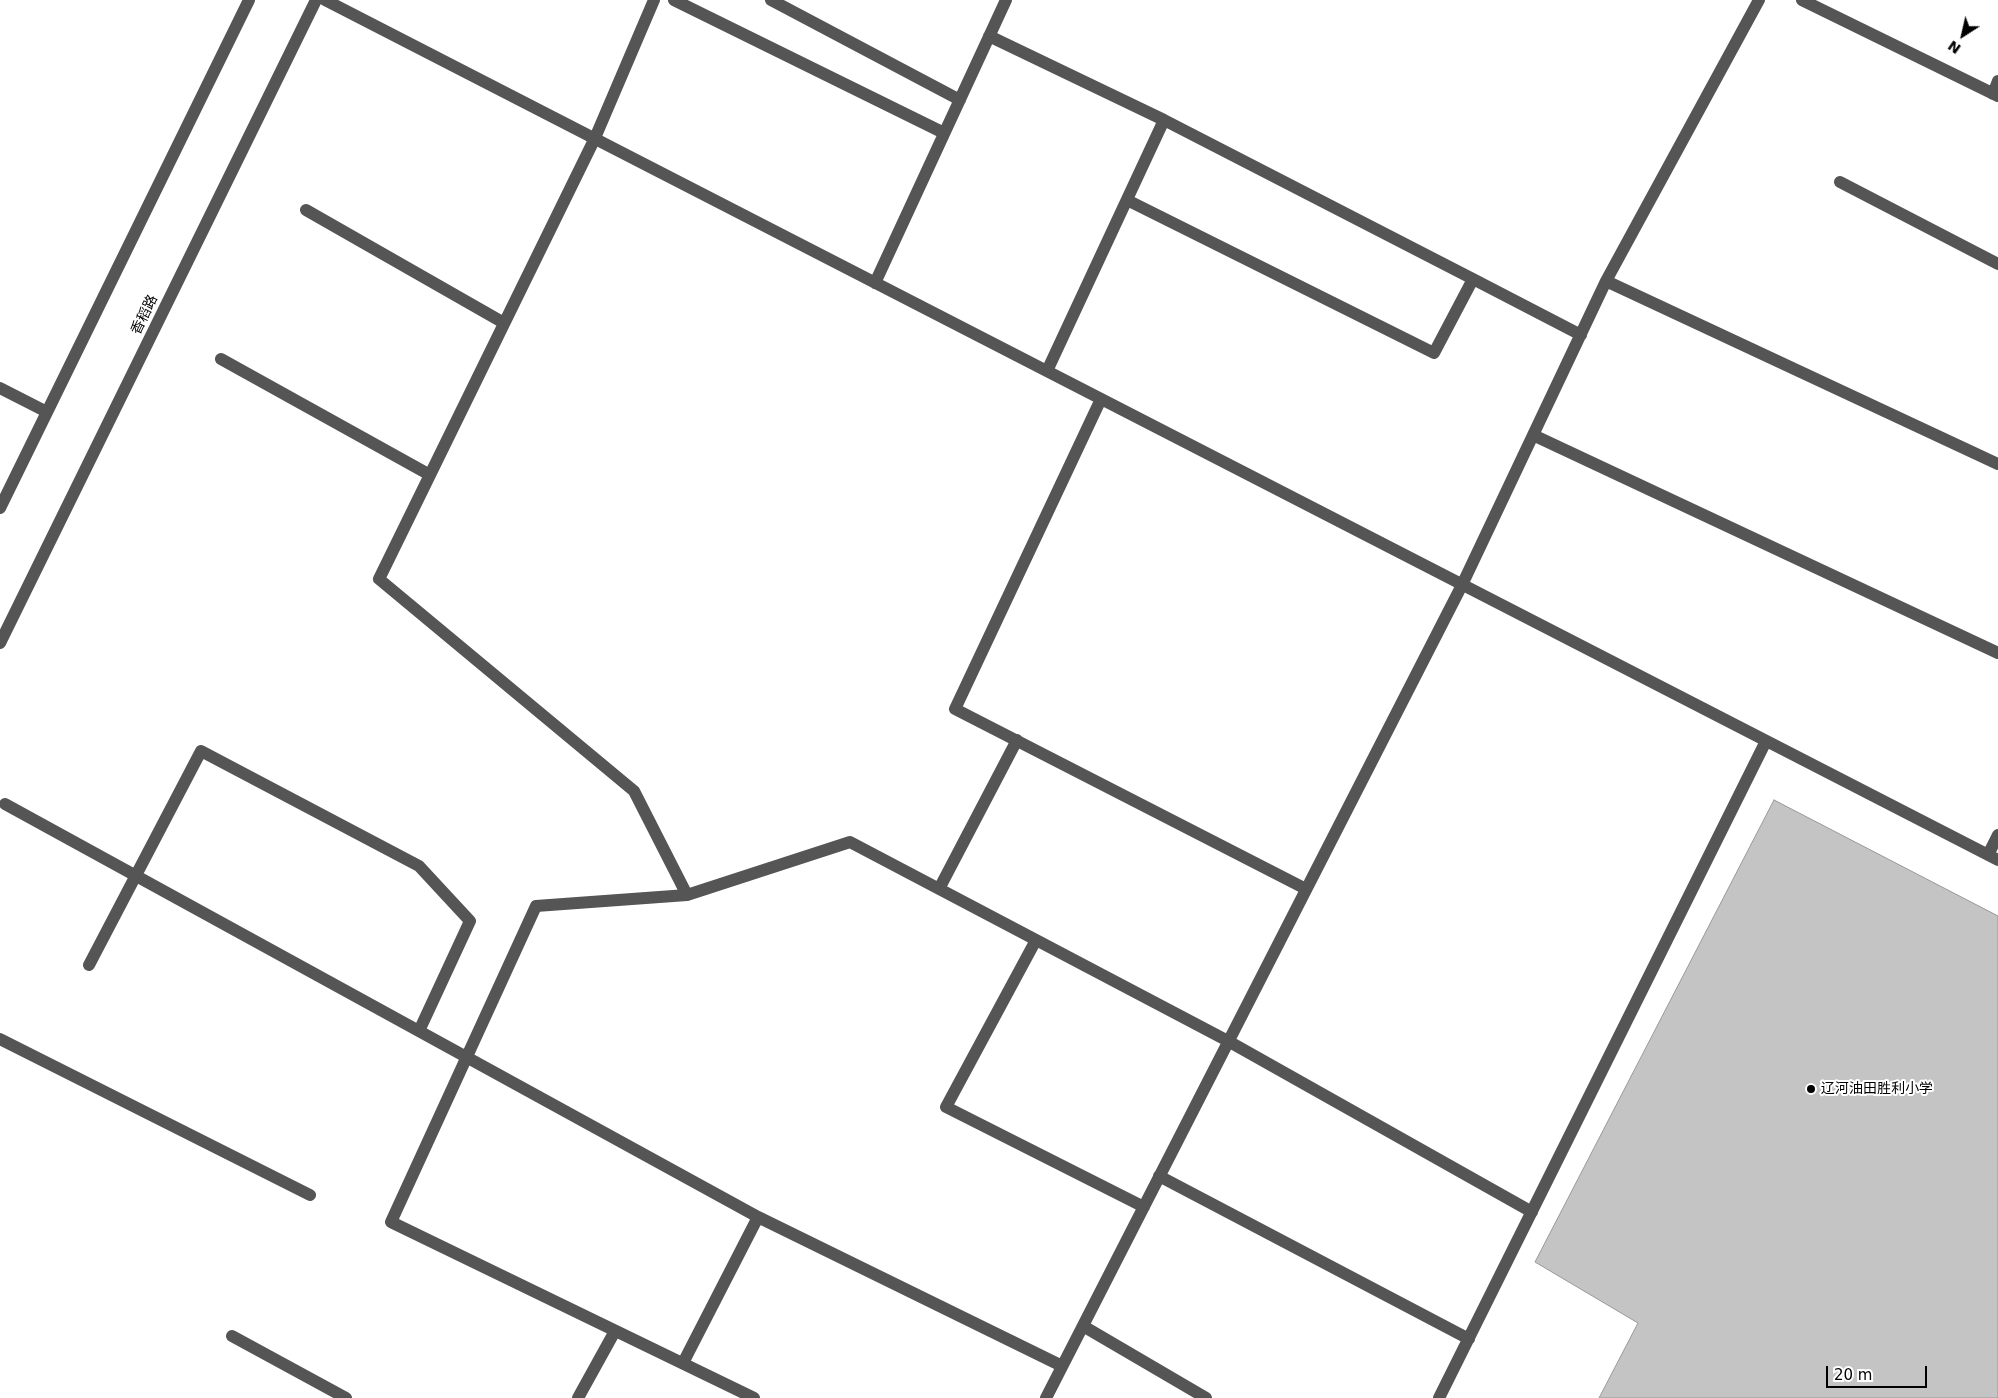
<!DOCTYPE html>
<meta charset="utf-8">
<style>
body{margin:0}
#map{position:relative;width:1998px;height:1398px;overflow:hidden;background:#fff;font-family:"DejaVu Sans",sans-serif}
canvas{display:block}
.north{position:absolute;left:1938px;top:10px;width:50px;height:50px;-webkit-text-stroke:4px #fff;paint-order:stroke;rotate:215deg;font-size:14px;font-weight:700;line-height:20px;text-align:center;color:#000}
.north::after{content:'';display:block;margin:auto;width:18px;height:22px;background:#000;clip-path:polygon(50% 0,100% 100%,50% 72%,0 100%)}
.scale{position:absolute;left:1826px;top:1366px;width:101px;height:22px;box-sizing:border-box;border:2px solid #000;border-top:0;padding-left:6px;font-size:15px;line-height:18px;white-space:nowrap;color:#000;-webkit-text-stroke:4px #fff;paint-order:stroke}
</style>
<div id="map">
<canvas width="1998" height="1398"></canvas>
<div class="north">N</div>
<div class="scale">20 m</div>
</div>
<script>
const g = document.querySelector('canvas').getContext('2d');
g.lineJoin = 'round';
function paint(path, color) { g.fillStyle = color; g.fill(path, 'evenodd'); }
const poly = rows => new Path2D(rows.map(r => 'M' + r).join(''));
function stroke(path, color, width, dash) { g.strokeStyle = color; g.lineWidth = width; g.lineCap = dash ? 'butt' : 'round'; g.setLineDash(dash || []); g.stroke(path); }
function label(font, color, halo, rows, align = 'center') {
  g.font = font + ' "DejaVu Sans","Noto Sans SC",sans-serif'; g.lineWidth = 4; g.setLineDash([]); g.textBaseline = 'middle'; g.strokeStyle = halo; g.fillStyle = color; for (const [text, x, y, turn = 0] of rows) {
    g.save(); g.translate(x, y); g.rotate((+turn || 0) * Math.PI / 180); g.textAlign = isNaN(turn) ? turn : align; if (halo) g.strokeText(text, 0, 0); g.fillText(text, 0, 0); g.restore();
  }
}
const building = poly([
 [1774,800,1998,916,1998,1398,1599,1398,1638,1323,1535,1262,1774,800]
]);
paint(building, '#c4c4c4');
stroke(building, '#999', 1);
stroke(poly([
 [325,0,1998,860],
 [654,0,595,138,379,579,634,791,687,895],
 [674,0,944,133],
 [771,0,960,100],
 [1802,0,1998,96],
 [989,36,1164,120,1473,279,1434,353,1127,200],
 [1993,94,1998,81],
 [1840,182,1998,264],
 [306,210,504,323],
 [1473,279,1581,335],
 [1606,281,1998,464],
 [875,283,1006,0],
 [221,359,430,475],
 [1047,371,1164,120],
 [0,388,47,412],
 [1101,399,955,709,1306,889],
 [1533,435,1998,653],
 [0,508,249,0],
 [0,643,316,0],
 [5,804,758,1217],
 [1988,855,1998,835],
 [939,889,1017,740],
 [1036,940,946,1107,1144,1207],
 [89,965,201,751,419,866,470,921,419,1031],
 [0,1039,310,1195],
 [1159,1176,1469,1339],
 [1083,1326,1206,1398],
 [232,1336,346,1398],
 [683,1363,758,1217,1062,1366],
 [578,1398,615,1331],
 [754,1398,391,1222,536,906,687,895,850,842,1228,1041,1532,1212],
 [1046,1398,1462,585,1606,281,1759,0],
 [1439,1398,1766,741]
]), '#555', 12);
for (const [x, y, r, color] of [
 [1811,1089,5,"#000"]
]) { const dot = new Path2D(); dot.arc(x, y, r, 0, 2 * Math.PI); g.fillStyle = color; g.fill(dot); stroke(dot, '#fff', 2); }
label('14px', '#000', '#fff', [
 ["香稻路",145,315,-64]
]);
label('14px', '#000', '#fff', [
 ["辽河油田胜利小学",1821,1089]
], 'left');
</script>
